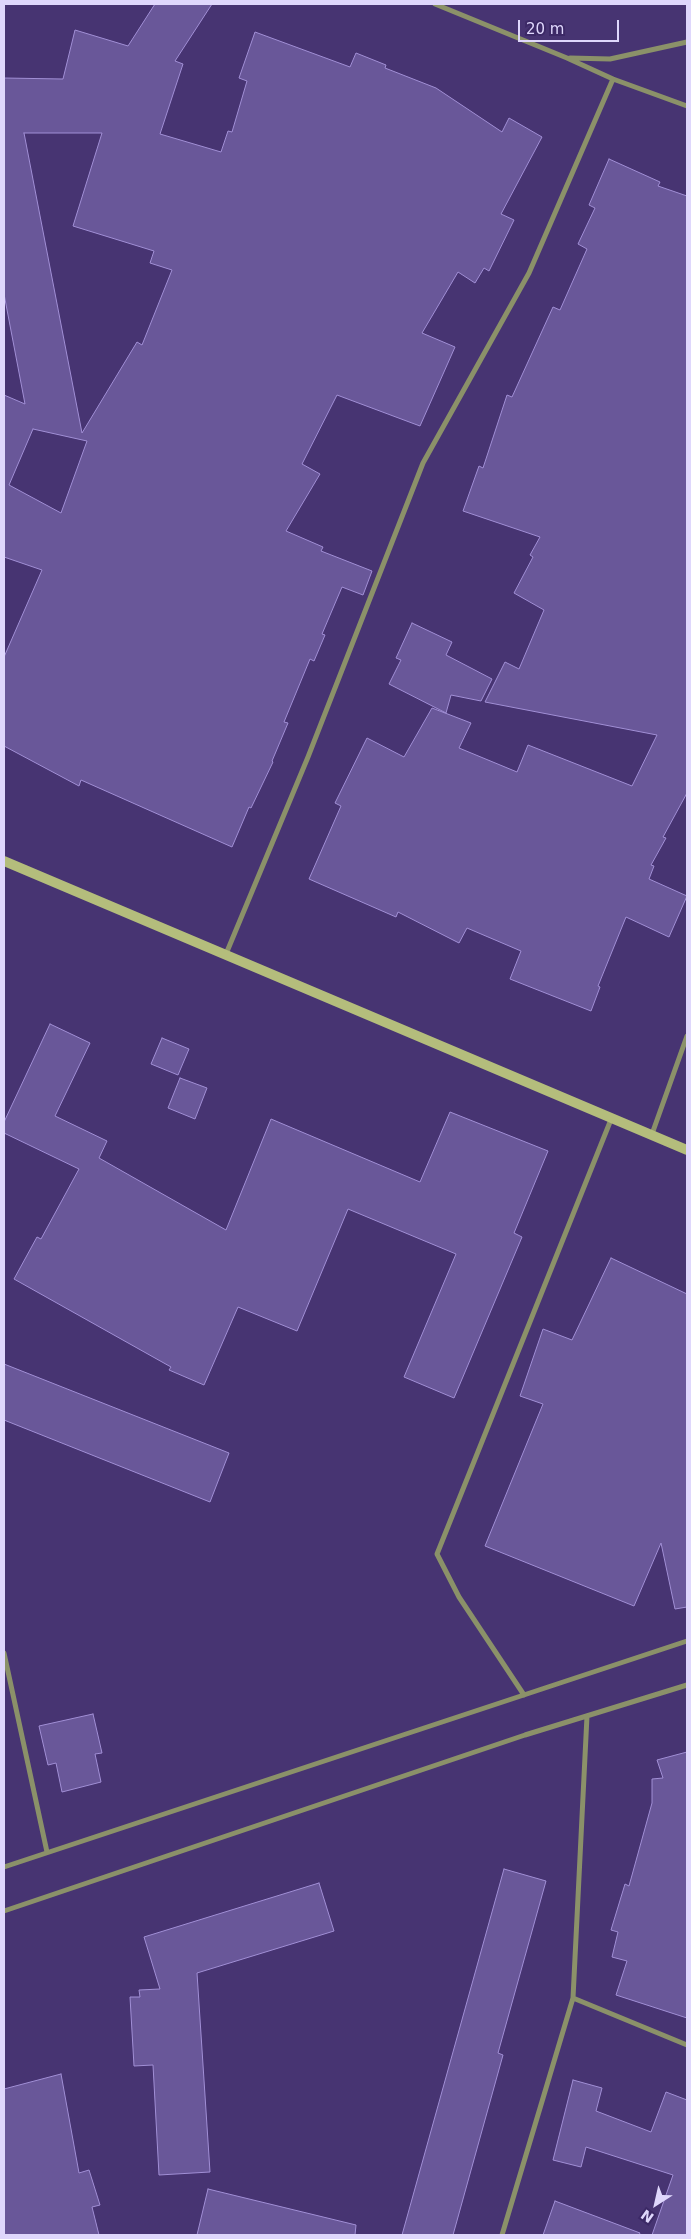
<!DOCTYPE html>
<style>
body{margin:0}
#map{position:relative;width:691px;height:2239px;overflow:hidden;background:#473472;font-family:"DejaVu Sans",sans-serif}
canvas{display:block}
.frame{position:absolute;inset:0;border:5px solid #dfd7fc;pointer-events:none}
.north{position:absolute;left:631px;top:2179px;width:50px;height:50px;-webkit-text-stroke:4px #3c2966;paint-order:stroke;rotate:215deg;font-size:14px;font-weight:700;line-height:20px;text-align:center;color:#dfd7fc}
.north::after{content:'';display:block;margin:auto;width:18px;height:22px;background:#dfd7fc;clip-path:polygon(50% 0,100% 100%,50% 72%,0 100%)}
.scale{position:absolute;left:518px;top:20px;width:101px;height:22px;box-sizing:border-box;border:2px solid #dfd7fc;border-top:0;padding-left:6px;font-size:15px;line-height:18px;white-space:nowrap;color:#dfd7fc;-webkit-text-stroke:4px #3c2966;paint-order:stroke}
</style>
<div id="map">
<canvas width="691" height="2239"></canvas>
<div class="frame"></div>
<div class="north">N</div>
<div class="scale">20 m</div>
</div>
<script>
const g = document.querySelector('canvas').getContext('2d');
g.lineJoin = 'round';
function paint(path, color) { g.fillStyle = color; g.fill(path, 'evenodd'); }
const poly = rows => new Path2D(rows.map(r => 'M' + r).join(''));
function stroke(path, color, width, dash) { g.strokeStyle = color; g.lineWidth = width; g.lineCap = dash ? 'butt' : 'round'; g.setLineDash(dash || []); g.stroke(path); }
const building = poly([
 [155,4,212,4,175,61,183,64,160,134,221,152,228,131,232,132,247,81,239,78,255,32,350,67,356,53,386,65,385,68,436,88,502,132,509,118,542,137,501,214,514,220,489,271,484,268,475,283,458,272,422,333,455,347,420,426,337,395,302,464,320,474,286,531,323,547,321,551,372,571,363,595,342,587,322,634,325,635,314,661,310,659,284,722,288,723,272,761,273,762,251,808,249,807,232,847,81,780,79,786,4,746,4,657,42,570,4,557,4,395,25,404,4,294,4,78,63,79,75,30,128,46,155,4],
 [24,133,102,133,73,226,154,251,150,263,172,270,142,345,137,342,82,433,24,133],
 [33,429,87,441,61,513,9,485,33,429],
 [609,159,660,182,658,186,687,196,687,793,663,837,666,838,651,865,654,866,649,879,687,896,669,937,626,917,598,986,600,987,591,1011,510,979,521,951,467,928,459,943,398,912,396,917,309,879,341,806,335,803,367,738,404,757,432,708,471,723,459,748,517,772,528,745,632,786,657,735,485,702,505,662,519,669,544,610,514,593,533,557,530,555,540,537,463,511,479,466,483,468,507,395,512,397,553,307,560,310,587,249,578,244,595,208,589,205,609,159],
 [412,623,452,642,446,655,492,679,481,701,451,695,446,713,389,684,401,660,396,658,412,623],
 [50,1024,90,1043,55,1116,107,1141,99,1158,226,1230,271,1119,420,1182,450,1112,548,1151,514,1233,522,1237,454,1398,404,1377,456,1254,348,1209,297,1331,238,1307,204,1385,169,1370,171,1367,14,1279,37,1237,41,1239,79,1169,4,1133,4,1122,50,1024],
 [162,1038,189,1049,178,1075,151,1064,162,1038],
 [180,1078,207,1088,195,1119,168,1108,180,1078],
 [611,1258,687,1294,687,1607,675,1609,661,1543,634,1606,485,1546,543,1404,520,1396,543,1329,572,1340,611,1258],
 [4,1364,229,1453,210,1502,4,1420,4,1364],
 [93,1714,102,1753,95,1754,101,1782,62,1792,56,1763,48,1765,39,1726,93,1714],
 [687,1752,687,2018,616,1995,627,1961,612,1957,618,1932,611,1930,625,1884,629,1886,652,1803,652,1779,663,1778,657,1760,687,1752],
 [504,1869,546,1881,498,2053,503,2055,453,2235,402,2235,504,1869],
 [319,1883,334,1931,197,1973,210,2172,159,2175,153,2065,134,2066,130,1997,140,1997,139,1990,160,1989,144,1937,319,1883],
 [61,2074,79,2173,89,2170,100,2205,92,2207,99,2235,4,2235,4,2089,61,2074],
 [573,2080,602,2088,596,2111,651,2132,666,2092,687,2100,687,2235,652,2235,673,2175,586,2147,581,2167,553,2160,573,2080],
 [208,2189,356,2225,355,2235,197,2235,208,2189],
 [555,2201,640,2233,639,2235,543,2235,555,2201]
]);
paint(building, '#695799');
stroke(building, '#a18fd5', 1);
stroke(poly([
 [435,4,567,58,613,79,687,106],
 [570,58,610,59,687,42],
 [226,954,308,757,423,463,529,273,613,79],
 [652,1134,687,1036],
 [4,1653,47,1852],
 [524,1695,459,1597,437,1554,612,1117],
 [4,1867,687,1641],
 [4,1911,525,1735,687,1685],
 [573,1998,687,2045],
 [502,2235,573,1998,587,1716]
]), '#8b9169', 5);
stroke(poly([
 [4,861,687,1150]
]), '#b4bd7c', 10);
</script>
